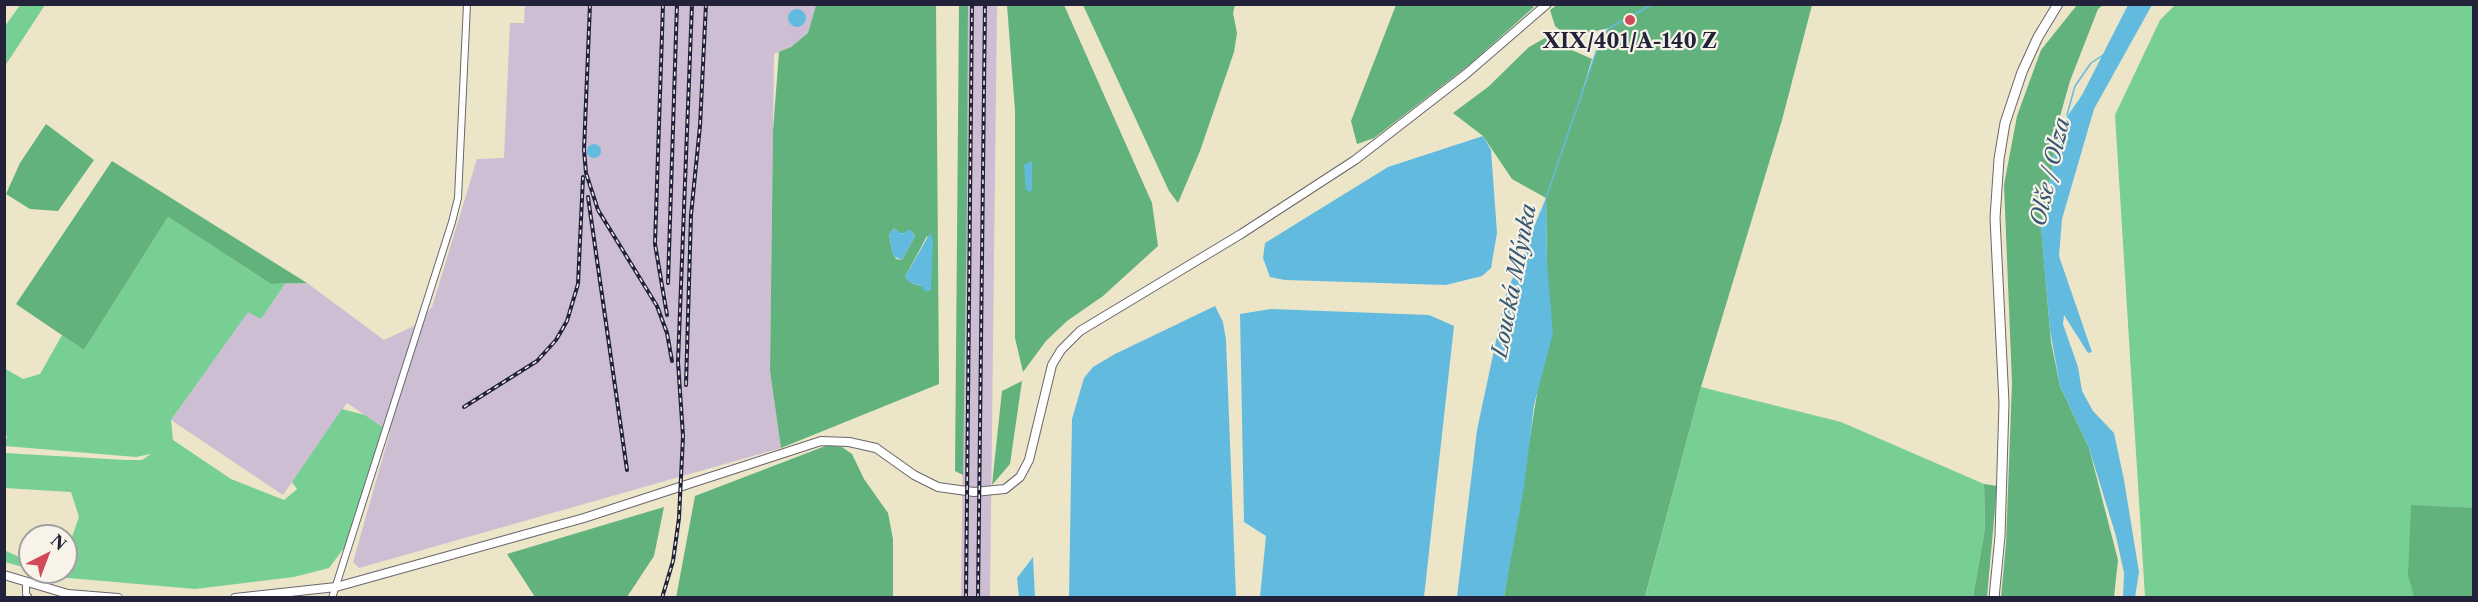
<!DOCTYPE html>
<meta charset="utf-8">
<style>
body{margin:0}
#map{position:relative;width:2478px;height:602px;overflow:hidden;background:#ece5c8;font-family:"Libre Caslon Text",serif}
canvas{display:block}
.frame{position:absolute;inset:0;border:6px solid #22223b;pointer-events:none}
.north{position:absolute;left:18px;top:524px;width:60px;height:60px;box-sizing:border-box;background:#f7f3e8;border:2px solid #a29fa3;border-radius:50%;rotate:42deg;font-size:16px;font-weight:700;line-height:24px;text-align:center;color:#22223b}
.north::after{content:'';display:block;margin:auto;width:21px;height:27px;background:#d1495b;clip-path:polygon(50% 0,100% 100%,50% 72%,0 100%)}
</style>
<div id="map">
<canvas width="2478" height="602"></canvas>
<div class="frame"></div>
<div class="north">N</div>
</div>
<script>
const g = document.querySelector('canvas').getContext('2d');
g.lineJoin = 'round';
function paint(path, color) { g.fillStyle = color; g.fill(path, 'evenodd'); }
const poly = rows => new Path2D(rows.map(r => 'M' + r).join(''));
function stroke(path, color, width, dash) { g.strokeStyle = color; g.lineWidth = width; g.lineCap = dash ? 'butt' : 'round'; g.setLineDash(dash || []); g.stroke(path); }
function label(font, color, halo, rows, align = 'center') {
  g.font = font + ' "Libre Caslon Text",serif'; g.lineWidth = 4.5; g.setLineDash([]); g.textBaseline = 'middle'; g.strokeStyle = halo; g.fillStyle = color; for (const [text, x, y, turn = 0] of rows) {
    g.save(); g.translate(x, y); g.rotate((+turn || 0) * Math.PI / 180); g.textAlign = isNaN(turn) ? turn : align; if (halo) g.strokeText(text, 0, 0); g.fillText(text, 0, 0); g.restore();
  }
}
paint(poly([
 [525,5,816,5,808,33,791,47,774,54,770,371,781,448,359,568,353,562,390,432,347,403,283,495,171,420,248,311,261,319,285,284,307,283,384,340,414,326,432,307,477,159,504,158,510,23,524,23],
 [968,5,997,5,990,597,961,598]
]), '#cdbed3');
paint(poly([
 [20,5,45,5,5,66,5,26],
 [2175,5,2473,5,2473,597,2145,597,2115,115,2160,20],
 [168,217,271,284,285,284,261,319,248,312,171,420,173,440,231,479,284,500,297,489,292,482,342,409,365,415,384,428,347,544,329,568,294,577,195,589,57,577,39,572,66,572,66,554,79,517,71,492,5,488,5,453,125,460,142,460,151,454,136,457,5,446,7,436,4,433,4,368,23,379,40,374,62,335,84,350],
 [1701,387,1841,422,1984,484,1985,528,1973,597,1645,598],
 [4,550,30,562,30,569,5,562]
]), '#78cf93');
paint(poly([
 [968,4,967,198,963,475,955,471,959,5],
 [1530,4,1534,7,1469,65,1374,138,1357,144,1351,121,1396,5],
 [816,5,936,5,939,384,781,448,770,371,773,131,779,52,791,47,808,33],
 [894,228,900,234,911,231,915,236,902,260,896,259,892,251,889,235],
 [927,236,932,243,931,278,922,286,911,283,905,277],
 [1007,5,1064,5,1152,203,1158,246,1103,296,1067,321,1046,341,1023,372,1015,338,1015,111],
 [1083,5,1235,5,1233,13,1237,33,1234,52,1200,151,1178,203,1169,191],
 [1557,5,1812,5,1782,120,1701,387,1645,597,1504,597,1540,375,1547,264,1546,198,1512,179,1483,136,1453,113,1488,87,1529,47,1545,38,1592,59,1578,105,1602,35,1610,28,1585,33,1562,32,1555,26,1550,10],
 [2077,5,2103,5,2098,9,2070,81,2055,134,2053,164,2041,226,2051,342,2060,386,2089,448,2118,560,2114,597,2001,598,2006,543,2012,383,2004,185,2017,116,2041,50],
 [46,124,94,160,58,211,30,209,6,194,20,163],
 [112,161,307,283,271,284,168,217,84,350,16,304],
 [1022,381,1010,464,992,485,1002,391],
 [828,445,842,447,852,454,864,479,888,513,893,539,893,597,676,598,695,496],
 [1984,484,1997,486,1987,597,1973,597,1985,528],
 [2411,505,2473,508,2473,597,2414,597,2408,575],
 [664,507,654,556,627,597,535,597,507,554]
]), '#62b27d');
paint(poly([
 [2128,5,2152,5,2094,109,2062,219,2059,256,2092,352,2088,353,2064,315,2063,324,2078,367,2082,391,2093,411,2114,433,2124,480,2139,572,2135,598,2123,597,2124,573,2116,536,2089,448,2060,386,2050,330,2041,228,2053,164,2055,134,2082,95],
 '788 18a9 9 0 1 1 18 0a9 9 0 1 1-18 0Z',
 [1483,136,1491,150,1497,233,1491,268,1482,276,1446,285,1285,280,1270,277,1263,258,1265,243,1388,167],
 '587 151a7 7 0 1 1 14 0a7 7 0 1 1-14 0Z',
 [1032,161,1032,190,1030,192,1026,190,1024,165],
 [1546,198,1547,264,1553,333,1534,405,1524,487,1504,597,1457,597,1477,430,1506,294],
 [894,228,902,234,909,229,915,236,902,260,893,256,889,235],
 [930,233,933,240,931,290,926,292,920,285,910,283,905,277],
 [1215,306,1223,322,1226,340,1236,597,1069,597,1072,419,1084,378,1093,367,1115,354],
 [1271,309,1429,315,1454,326,1424,597,1260,597,1266,536,1244,522,1240,314],
 [1033,557,1035,597,1019,597,1017,578]
]), '#62bbdf');
stroke(poly([
 [2067,115,2075,86,2091,63,2103,55],
 [1546,198,1602,35,1611,27,1653,4]
]), '#62bbdf', 1.5);
const street = poly([
 [26,581,26,594,29,598],
 [332,598,452,222,458,198,467,4]
]);
const secondary = poly([
 [4,575,68,594,118,598],
 [235,598,336,587,584,518,821,441,849,442,876,448,914,475,938,487,974,492,1005,489,1020,477,1029,460,1052,365,1061,350,1080,331,1241,234,1355,160,1466,74,1547,4]
]);
const primary = poly([
 [1994,598,2000,536,2004,403,1995,218,1999,159,2005,123,2022,72,2038,37,2058,4]
]);
stroke(street, '#69666c', 8);
stroke(secondary, '#69666c', 10);
stroke(primary, '#69666c', 11);
stroke(street, '#fff', 6);
stroke(secondary, '#fff', 8);
stroke(primary, '#fff', 9);
const rail = poly([
 [590,4,584,150,586,173,598,210,657,306,667,333,672,361],
 [663,4,655,244,667,315],
 [588,197,627,470],
 [668,283,677,4],
 [686,385,691,215,700,126,706,4],
 [464,407,537,361,556,340,567,321,578,284,583,177],
 [662,598,673,561,679,518,683,436,678,362,692,4],
 [966,598,972,4],
 [978,598,985,4]
]);
stroke(rail, '#22223b', 4);
stroke(rail, '#f7f3e8', 1.5, [4.5]);
for (const [x, y, r, color] of [
 [1630,20,6,"#d1495b"]
]) { const dot = new Path2D(); dot.arc(x, y, r, 0, 2 * Math.PI); g.fillStyle = color; g.fill(dot); stroke(dot, '#f7f3e8', 2); }
label('bold 21px', '#22223b', '#f7f3e8', [
 ["XIX/401/A-140 Z",1630,42]
]);
label('italic 22px', '#385874', '#f7f3e8', [
 ["Olše / Olza",2051,172,-77],
 ["Loucká Mlýnka",1515,281,-79]
]);
</script>
